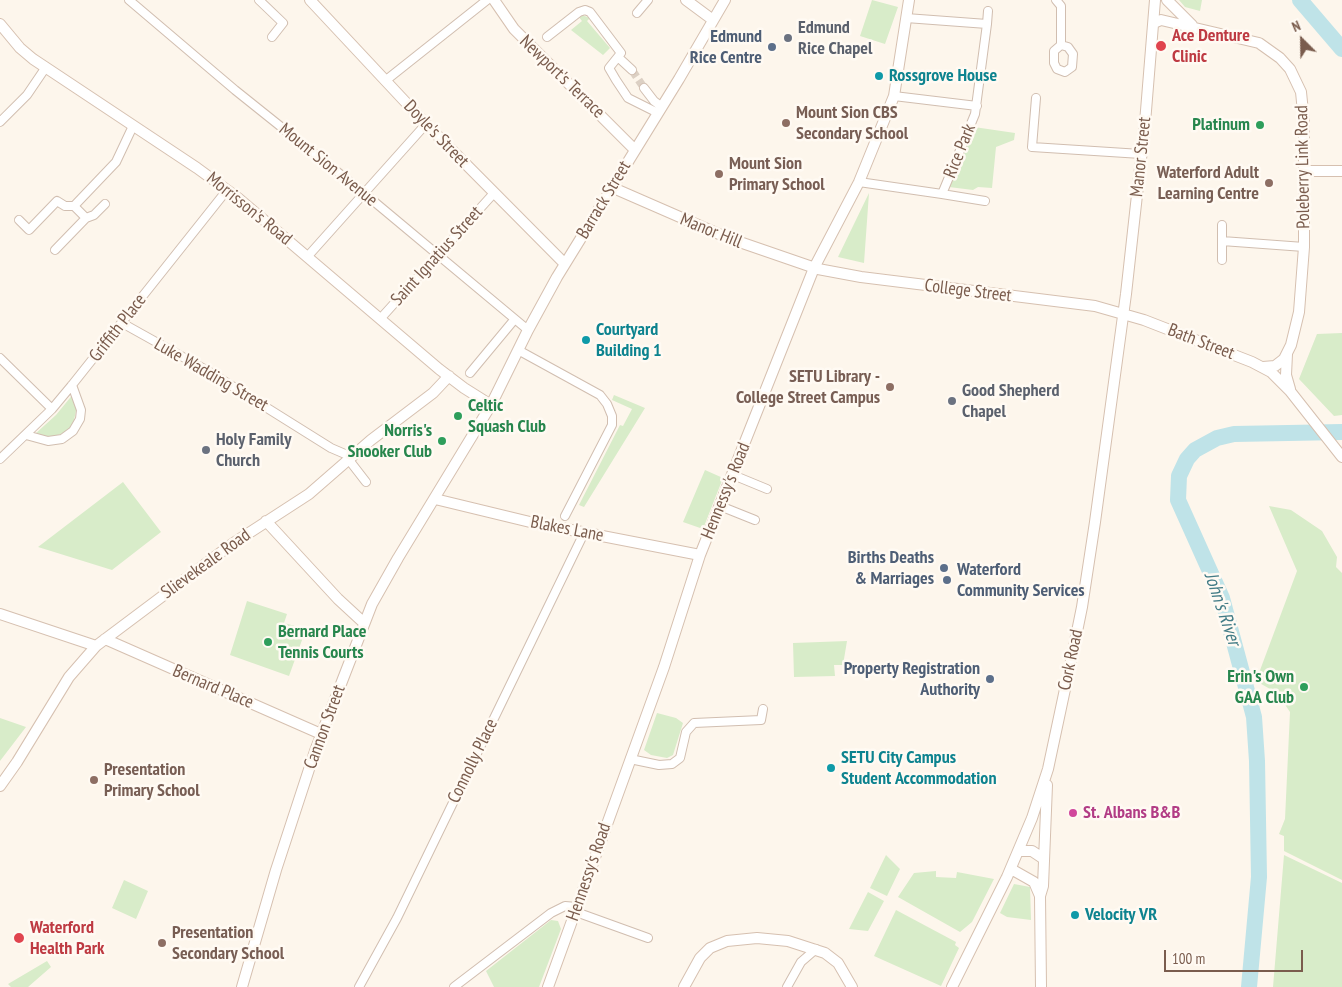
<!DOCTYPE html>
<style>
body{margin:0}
#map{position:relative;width:1342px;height:987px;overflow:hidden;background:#fdf6ec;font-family:"PT Sans Narrow",sans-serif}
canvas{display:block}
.north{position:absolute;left:1277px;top:15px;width:50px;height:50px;-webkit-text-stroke:4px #fffaf3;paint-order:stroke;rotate:337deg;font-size:14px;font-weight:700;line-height:20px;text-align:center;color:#7a5c4d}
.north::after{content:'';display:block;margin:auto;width:18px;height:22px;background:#7a5c4d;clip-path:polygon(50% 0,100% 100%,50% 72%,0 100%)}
.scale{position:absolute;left:1164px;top:950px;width:139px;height:22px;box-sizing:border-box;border:2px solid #7a5c4d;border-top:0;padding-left:6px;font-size:15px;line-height:18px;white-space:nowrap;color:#7a5c4d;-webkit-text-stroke:4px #fffaf3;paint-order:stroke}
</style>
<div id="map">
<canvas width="1342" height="987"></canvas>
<div class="north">N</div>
<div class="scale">100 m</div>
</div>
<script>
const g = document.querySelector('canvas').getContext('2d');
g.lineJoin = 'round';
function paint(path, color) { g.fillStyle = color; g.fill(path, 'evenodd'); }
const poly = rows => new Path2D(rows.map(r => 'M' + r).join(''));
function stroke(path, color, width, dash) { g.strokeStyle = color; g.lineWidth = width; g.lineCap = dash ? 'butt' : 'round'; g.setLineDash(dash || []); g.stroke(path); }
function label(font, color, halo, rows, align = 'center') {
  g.font = font + ' "PT Sans Narrow",sans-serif'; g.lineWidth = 5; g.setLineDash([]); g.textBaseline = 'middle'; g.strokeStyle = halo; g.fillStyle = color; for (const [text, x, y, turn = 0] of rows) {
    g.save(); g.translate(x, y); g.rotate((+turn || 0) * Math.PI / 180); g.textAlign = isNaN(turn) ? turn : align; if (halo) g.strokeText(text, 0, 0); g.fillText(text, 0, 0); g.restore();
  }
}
paint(poly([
 [872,0,898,7,885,44,860,36],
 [1179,0,1202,0,1200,11,1185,7],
 [582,15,590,18,587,21,610,48,603,55,571,30,582,21,578,16],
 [974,127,1015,133,1014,140,996,147,992,188,978,187,973,190,949,187],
 [869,193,864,263,838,257],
 [1342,333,1342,415,1334,416,1299,379,1317,334],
 [74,393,77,406,73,425,66,432,55,436,42,437,35,434,56,415],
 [614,395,645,408,584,507,579,505,620,425,623,426,632,409,612,400],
 [705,470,723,478,703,529,683,522],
 [123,482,161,532,112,570,38,547],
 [1269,506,1291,510,1322,531,1337,557,1336,567,1342,573,1342,880,1284,851,1284,836,1279,834,1285,819,1290,712,1277,693,1256,681,1297,571],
 [247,601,287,614,284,623,306,629,289,676,230,655],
 [847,641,843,665,834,665,835,676,794,677,793,643],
 [657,713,676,718,683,723,673,755,667,758,651,755,644,750],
 [0,718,26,727,0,761],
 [886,855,900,869,887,896,870,888],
 [1284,855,1342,883,1342,987,1273,987],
 [936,871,936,877,956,878,957,872,994,879,972,922,960,932,898,897,914,873],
 [124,880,148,891,136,919,112,908],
 [1014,884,1030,887,1031,920,1007,917,1000,913],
 [868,892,884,901,868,931,849,929],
 [896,910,956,942,955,945,959,948,941,986,874,956],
 [551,920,558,921,561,929,539,987,494,987,486,971],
 [47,961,51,967,28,987,11,987,8,984]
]), '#d8ecc9');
stroke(poly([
 [1300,0,1342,49],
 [1249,987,1259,877,1257,761,1254,717,1222,598,1178,500,1179,476,1187,459,1195,450,1217,438,1234,434,1342,432]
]), '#bfe3e8', 16);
stroke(poly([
 [632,70,644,88]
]), '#dcd0c4', 8, [8, 4]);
const street = poly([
 [129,0,235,90,365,194,528,330],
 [259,0,283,23,272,37],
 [1056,0,1061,6,1061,45],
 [637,13,648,0],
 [987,24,988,11],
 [547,37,579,12,585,10,590,12,621,53,609,68,616,80,628,98,658,113],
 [1061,45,1068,47,1073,54,1072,67,1065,72,1057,69,1054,63,1054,51,1061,45],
 [619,58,632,70],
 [385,81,487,0],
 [644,88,654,101,662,107],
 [894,96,977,106],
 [1036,98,1032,147,1141,154],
 [0,122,27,95,46,67],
 [859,182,942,194,975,114,987,24,906,18],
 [942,194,985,201],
 [74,206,116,162,133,126],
 [86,218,94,215,105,204],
 [19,220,29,230,57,201,65,206,74,206,86,218,55,250],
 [1222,225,1222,260],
 [1222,241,1304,247],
 [308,256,426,124],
 [381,318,494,193],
 [122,323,208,371,331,448,352,457],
 [518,350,600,395,607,404,612,416,612,425,565,516],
 [0,358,52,409],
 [470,373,514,320],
 [26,435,48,441,62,439,73,431,80,419,81,410,72,385],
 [0,459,52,409,72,385,227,190],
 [349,460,366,482],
 [733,475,767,489],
 [720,506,755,520],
 [630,759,659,765,672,764,680,758,686,732,694,723,761,720,763,709],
 [576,912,648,938],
 [359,987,397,918,584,533],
 [454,987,551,913,565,906,577,907],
 [787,987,801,962,816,949]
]);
const secondary = poly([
 [310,0,426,124,565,264],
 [494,0,514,29,635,150],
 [686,0,713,20],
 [1167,0,1192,25],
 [1154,23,1161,20,1178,24,1259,43,1280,58,1290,69,1301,92,1304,122,1304,247,1299,312,1291,345,1284,359,1275,366,1263,367],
 [0,24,20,48,33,59,197,168,238,198,439,369,464,388,491,405],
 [1304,171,1342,171],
 [611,187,728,238,818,269,861,277,1095,306,1144,320,1252,362,1271,372,1290,391,1342,457],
 [1287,354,1286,375,1290,389],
 [435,499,530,522,700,555],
 [266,521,338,599,364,623],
 [0,614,96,646],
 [105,639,321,734],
 [0,786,17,762,69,677,96,646,232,544,309,494,371,440,433,393,449,376],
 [1019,851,1032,851,1044,859],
 [1011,869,1034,882,1040,896],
 [242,987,276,870,315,751,372,604,398,558,491,405,528,330,557,277,679,79,725,0],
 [548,987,664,667,700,555,814,268,859,182,894,96,909,0],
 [684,987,700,958,710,948,727,941,757,938,788,941,825,953,838,963,852,987],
 [952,987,1007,877,1032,818,1048,769,1071,661,1082,607,1095,522,1126,294,1145,123,1155,0],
 [1041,987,1040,896,1043,886,1047,785]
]);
stroke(street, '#d1beb0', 10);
stroke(secondary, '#d6c0b0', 12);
stroke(street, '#fff', 8);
stroke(secondary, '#fff', 10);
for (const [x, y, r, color] of [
 [788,38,5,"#6b7280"],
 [1161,46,6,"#e0444e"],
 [772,47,5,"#5c6f8a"],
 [879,76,5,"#0f9aa8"],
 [786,123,5,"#8d6e63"],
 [1260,125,5,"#2e9e5b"],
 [719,174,5,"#8d6e63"],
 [1269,183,5,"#8d6e63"],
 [586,340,5,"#0f9aa8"],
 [890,387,5,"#8d6e63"],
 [952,401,5,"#6b7280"],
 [458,416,5,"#2e9e5b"],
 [442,441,5,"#2e9e5b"],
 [206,450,5,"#6b7280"],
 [944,568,5,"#5c6f8a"],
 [947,580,5,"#5c6f8a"],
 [268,642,5,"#2e9e5b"],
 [990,679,5,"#5c6f8a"],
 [1304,687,5,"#2e9e5b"],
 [831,768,5,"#0f9aa8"],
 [94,780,5,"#8d6e63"],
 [1073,813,5,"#d1479c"],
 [1075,915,5,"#0f9aa8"],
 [19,938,6,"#e0444e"],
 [162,943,5,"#8d6e63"]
]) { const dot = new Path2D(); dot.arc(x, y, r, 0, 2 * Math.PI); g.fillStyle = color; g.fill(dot); stroke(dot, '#fffaf3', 2); }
label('bold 18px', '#5b616d', '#fffaf3', [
 ["Edmund",798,28],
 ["Rice Chapel",798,49],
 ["Good Shepherd",962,391],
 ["Chapel",962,412],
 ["Holy Family",216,440],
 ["Church",216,461]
], 'left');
label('bold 18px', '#be3a42', '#fffaf3', [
 ["Ace Denture",1172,36],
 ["Clinic",1172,57],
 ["Waterford",30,928],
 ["Health Park",30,949]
], 'left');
label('bold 18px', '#4e5e75', '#fffaf3', [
 ["Edmund",762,37],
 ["Rice Centre",762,58],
 ["Births Deaths",934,558],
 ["& Marriages",934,579],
 ["Waterford",957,570,"left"],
 ["Community Services",957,591,"left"],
 ["Property Registration",980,669],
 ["Authority",980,690]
], 'right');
label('bold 18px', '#0d838f', '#fffaf3', [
 ["Rossgrove House",889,76],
 ["Courtyard",596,330],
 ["Building 1",596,351],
 ["SETU City Campus",841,758],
 ["Student Accommodation",841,779],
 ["Velocity VR",1085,915]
], 'left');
label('18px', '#7a5c4d', '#fffaf3', [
 ["Newport's Terrace",562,77,44],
 ["Doyle's Street",436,134,46],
 ["Rice Park",960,151,-68],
 ["Manor Street",1141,157,-84],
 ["Mount Sion Avenue",328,165,39],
 ["Poleberry Link Road",1303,167,-91],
 ["Barrack Street",604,200,-59],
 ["Morrisson's Road",249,209,39],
 ["Manor Hill",711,231,22],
 ["Saint Ignatius Street",437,256,-48],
 ["College Street",968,291,7],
 ["Griffith Place",118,328,-52],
 ["Bath Street",1201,342,21],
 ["Luke Wadding Street",211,375,30],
 ["Hennessy's Road",726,491,-68],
 ["Blakes Lane",567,529,11],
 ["Slievekeale Road",206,564,-36],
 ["Cork Road",1071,660,-78],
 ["Bernard Place",213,687,23],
 ["Cannon Street",325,727,-70],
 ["Connolly Place",473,761,-64],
 ["Hennessy's Road",589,872,-71]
]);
label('bold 18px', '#785e54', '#fffaf3', [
 ["Mount Sion CBS",796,113],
 ["Secondary School",796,134],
 ["Mount Sion",729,164],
 ["Primary School",729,185],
 ["Waterford Adult",1259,173,"right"],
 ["Learning Centre",1259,194,"right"],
 ["SETU Library -",880,377,"right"],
 ["College Street Campus",880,398,"right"],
 ["Presentation",104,770],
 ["Primary School",104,791],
 ["Presentation",172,933],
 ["Secondary School",172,954]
], 'left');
label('bold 18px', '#27864d', '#fffaf3', [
 ["Platinum",1250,125],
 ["Celtic",468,406,"left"],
 ["Squash Club",468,427,"left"],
 ["Norris's",432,431],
 ["Snooker Club",432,452],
 ["Bernard Place",278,632,"left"],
 ["Tennis Courts",278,653,"left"],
 ["Erin's Own",1294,677],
 ["GAA Club",1294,698]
], 'right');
label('bold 18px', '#b23c85', '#fffaf3', [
 ["St. Albans B&B",1083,813]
], 'left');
label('italic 19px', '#437c86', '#fffaf3', [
 ["John's River",1222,609,71]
]);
</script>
